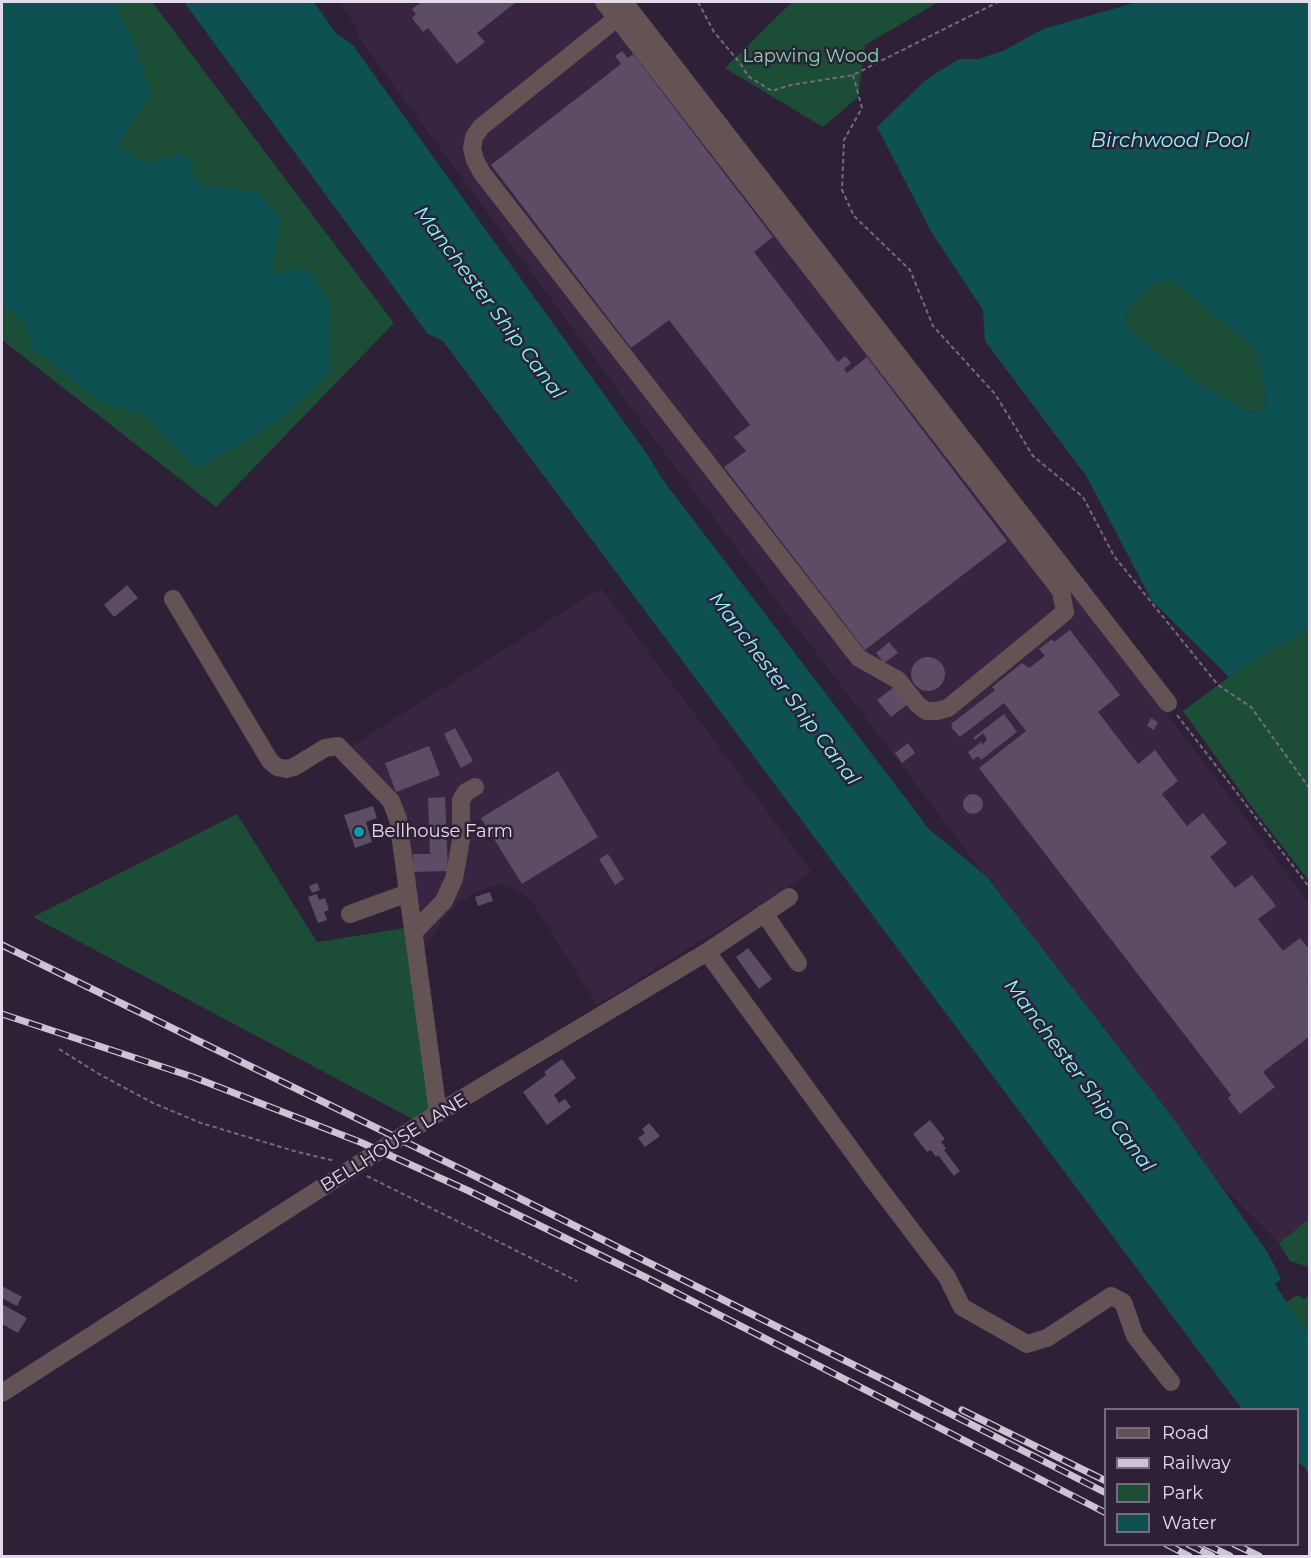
<!DOCTYPE html>
<style>
body{margin:0}
#map{position:relative;width:1311px;height:1558px;overflow:hidden;background:#2e2037;font-family:Montserrat,sans-serif}
canvas{display:block}
.frame{position:absolute;inset:0;border:3px solid #e4dbea;pointer-events:none}
.legend{position:absolute;left:1104px;top:1408px;width:195px;height:138px;box-sizing:border-box;background:#2e2037;border:2px solid #776b7f;margin:0;padding:8px 10px;list-style:none;font-size:18px;color:#e4dbea}
.legend li{display:flex;align-items:center;gap:12px;height:30px}
.legend b{width:30px;border:2px solid #776b7f}
</style>
<div id="map">
<canvas width="1311" height="1558"></canvas>
<div class="frame"></div>
<ul class="legend">
<li><b style="height:8px;background:#635354"></b>Road</li>
<li><b style="height:8px;background:#ccc3d3"></b>Railway</li>
<li><b style="height:16px;background:#1c4d36"></b>Park</li>
<li><b style="height:16px;background:#0d5153"></b>Water</li>
</ul>
</div>
<script>
const g = document.querySelector('canvas').getContext('2d');
g.lineJoin = 'round';
function paint(path, color) { g.fillStyle = color; g.fill(path, 'evenodd'); }
const poly = rows => new Path2D(rows.map(r => 'M' + r).join(''));
function stroke(path, color, width, dash) { g.strokeStyle = color; g.lineWidth = width; g.lineCap = dash ? 'butt' : 'round'; g.setLineDash(dash || []); g.stroke(path); }
function label(font, color, halo, rows, align = 'center') {
  g.font = font + ' Montserrat,sans-serif'; g.lineWidth = 5; g.setLineDash([]); g.textBaseline = 'middle'; g.strokeStyle = halo; g.fillStyle = color; for (const [text, x, y, turn = 0] of rows) {
    g.save(); g.translate(x, y); g.rotate((+turn || 0) * Math.PI / 180); g.textAlign = isNaN(turn) ? turn : align; if (halo) g.strokeText(text, 0, 0); g.fillText(text, 0, 0); g.restore();
  }
}
paint(poly([
 [338,2,616,2,1089,610,1309,903,1309,1219,1279,1243,1216,1180,654,439,356,34,359,30],
 [601,588,812,872,597,1005,532,902,517,890,501,884,483,889,457,904,440,924,421,955,401,821,345,750]
]), '#372542');
paint(poly([
 [2,2,152,2,394,323,216,507,2,340],
 [792,2,939,2,865,45,858,97,823,127,725,68],
 [1161,281,1173,281,1255,349,1262,372,1266,405,1258,412,1248,411,1196,382,1135,335,1126,324,1125,315,1130,306,1152,286],
 [1309,627,1309,881,1251,806,1183,711,1229,677],
 [237,814,317,942,412,927,436,1111,418,1122,33,917],
 [1309,1219,1309,1267,1290,1261,1279,1243],
 [1298,1295,1304,1299,1309,1295,1309,1338,1286,1302]
]), '#1c4d36');
paint(poly([
 [2,2,114,2,131,36,152,95,136,113,119,145,144,164,184,153,199,186,256,191,281,218,270,274,307,268,329,302,329,373,280,421,196,469,145,415,100,402,31,347,25,321,2,305],
 [184,2,314,2,336,34,352,44,647,454,663,480,929,829,986,876,1167,1110,1268,1253,1281,1279,1275,1284,1309,1338,1309,1478,1305,1467,1298,1462,1298,1410,1242,1409,443,341,428,334],
 [1137,2,1309,2,1309,627,1229,677,1152,601,1087,477,985,341,983,310,932,233,877,127,927,79,959,59,979,59,1005,50,1043,29],
 [1161,281,1173,281,1255,349,1262,372,1266,405,1258,412,1248,411,1196,382,1135,335,1126,324,1125,315,1130,306,1152,286]
]), '#0d5153');
paint(poly([
 [422,2,516,2,477,33,485,42,457,64,428,28,423,32,412,18,416,14,412,9],
 [622,51,628,58,633,54,773,237,754,252,838,362,845,356,851,363,844,369,847,373,867,357,1007,541,865,650,724,467,746,451,734,437,750,425,669,320,631,348,491,165,621,64,615,56],
 [127,585,138,598,114,617,104,605],
 [1070,630,1120,695,1098,712,1138,764,1155,750,1178,781,1162,794,1187,826,1203,813,1227,843,1210,857,1235,888,1252,875,1276,906,1258,919,1283,951,1300,938,1310,950,1310,979,1307,982,1310,986,1310,1036,1263,1072,1275,1087,1240,1114,1228,1098,1231,1095,979,768,1026,731,1004,703,960,737,951,727,953,726,951,724,995,690,992,687,1022,663,1029,668,1045,656,1039,649,1052,639,1054,642],
 [889,642,898,653,884,663,876,653],
 '911 674a17 17 0 1 1 34 0a17 17 0 1 1-34 0Z',
 [894,687,908,704,891,717,877,700],
 [1004,714,1017,732,981,760,978,756,973,760,968,752,981,742,983,745,987,739,983,733,975,740,973,738],
 [1151,718,1158,722,1154,730,1147,726],
 [455,728,473,761,461,768,444,734],
 [908,743,915,753,902,763,895,753],
 [429,746,440,775,396,792,385,763],
 [558,771,598,837,522,884,481,818],
 '963 804a10 10 0 1 1 20 0a10 10 0 1 1-20 0Z',
 [445,797,448,871,413,872,413,854,430,854,428,798],
 [373,806,377,818,366,822,372,842,355,848,344,815],
 [608,854,624,879,615,885,599,859],
 [317,883,320,890,312,893,309,886],
 [490,892,493,901,478,906,475,897],
 [317,894,319,900,325,898,329,910,324,912,327,920,318,923,308,897],
 [748,948,772,979,759,989,736,957],
 [562,1059,576,1078,554,1095,559,1103,565,1099,571,1107,547,1125,523,1092,546,1075,544,1072],
 [930,1120,945,1139,941,1142,946,1148,944,1150,960,1171,954,1176,938,1155,936,1157,931,1150,927,1152,913,1134],
 [649,1123,660,1136,645,1147,638,1138,645,1133,642,1129],
 [2,1286,22,1297,17,1306,2,1298],
 [2,1304,27,1318,18,1333,2,1324]
]), '#5c4c66');
stroke(poly([
 [698,2,714,32,740,63,748,76,772,91,791,85,853,75,998,2],
 [853,75,862,108,844,140,842,190,854,216,910,270,933,326,995,394,1033,456,1083,497,1114,556,1218,685,1251,707,1310,789],
 [1177,715,1310,888],
 [59,1049,99,1074,153,1103,201,1123,294,1151,335,1161],
 [367,1176,577,1281]
]), '#766a7e', 2, [4.5, 3]);
stroke(poly([
 [604,2,617,18,1061,591,1065,612,948,708,937,711,926,711,917,704,898,680,859,658,482,173,475,160,472,148,474,137,481,127,617,18],
 [624,2,1168,703],
 [173,599,270,761,277,767,286,769,294,767,325,748,338,746,391,801,398,819,438,1113],
 [764,913,798,963],
 [350,914,408,893],
 [414,932,444,901,454,879,461,840,461,800,466,792,475,787],
 [707,952,874,1181,947,1277,962,1307,1027,1344,1047,1338,1111,1296,1123,1302,1135,1336,1171,1382],
 [2,1393,438,1113,707,952,789,897]
]), '#635354', 18);
const rail = poly([
 [2,945,477,1177,886,1381,1106,1493],
 [2,1014,193,1077,360,1142,469,1191,647,1278,1106,1513],
 [962,1410,1106,1481],
 [1166,1544,1189,1556],
 [1188,1544,1212,1556],
 [1205,1544,1230,1556],
 [1234,1544,1259,1556]
]);
stroke(rail, '#ccc3d3', 7);
stroke(rail, '#2e2037', 4.5, [14]);
for (const [x, y, r, color] of [
 [359,832,6,"#0f9aa8"]
]) { const dot = new Path2D(); dot.arc(x, y, r, 0, 2 * Math.PI); g.fillStyle = color; g.fill(dot); stroke(dot, '#2e2037', 2); }
label('18px', '#81daab', '#2e2037', [
 ["Lapwing Wood",811,57]
]);
label('18px', '#e4dbea', '#2e2037', [
 ["Bellhouse Farm",371,832]
], 'left');
label('18px', '#e4dbea', '#2e2037', [
 ["BELLHOUSE LANE",394,1143,-32]
]);
label('italic 20px', '#82fafe', '#2e2037', [
 ["Birchwood Pool",1170,141],
 ["Manchester Ship Canal",489,303,53],
 ["Manchester Ship Canal",784,689,53],
 ["Manchester Ship Canal",1079,1076,53]
]);
</script>
